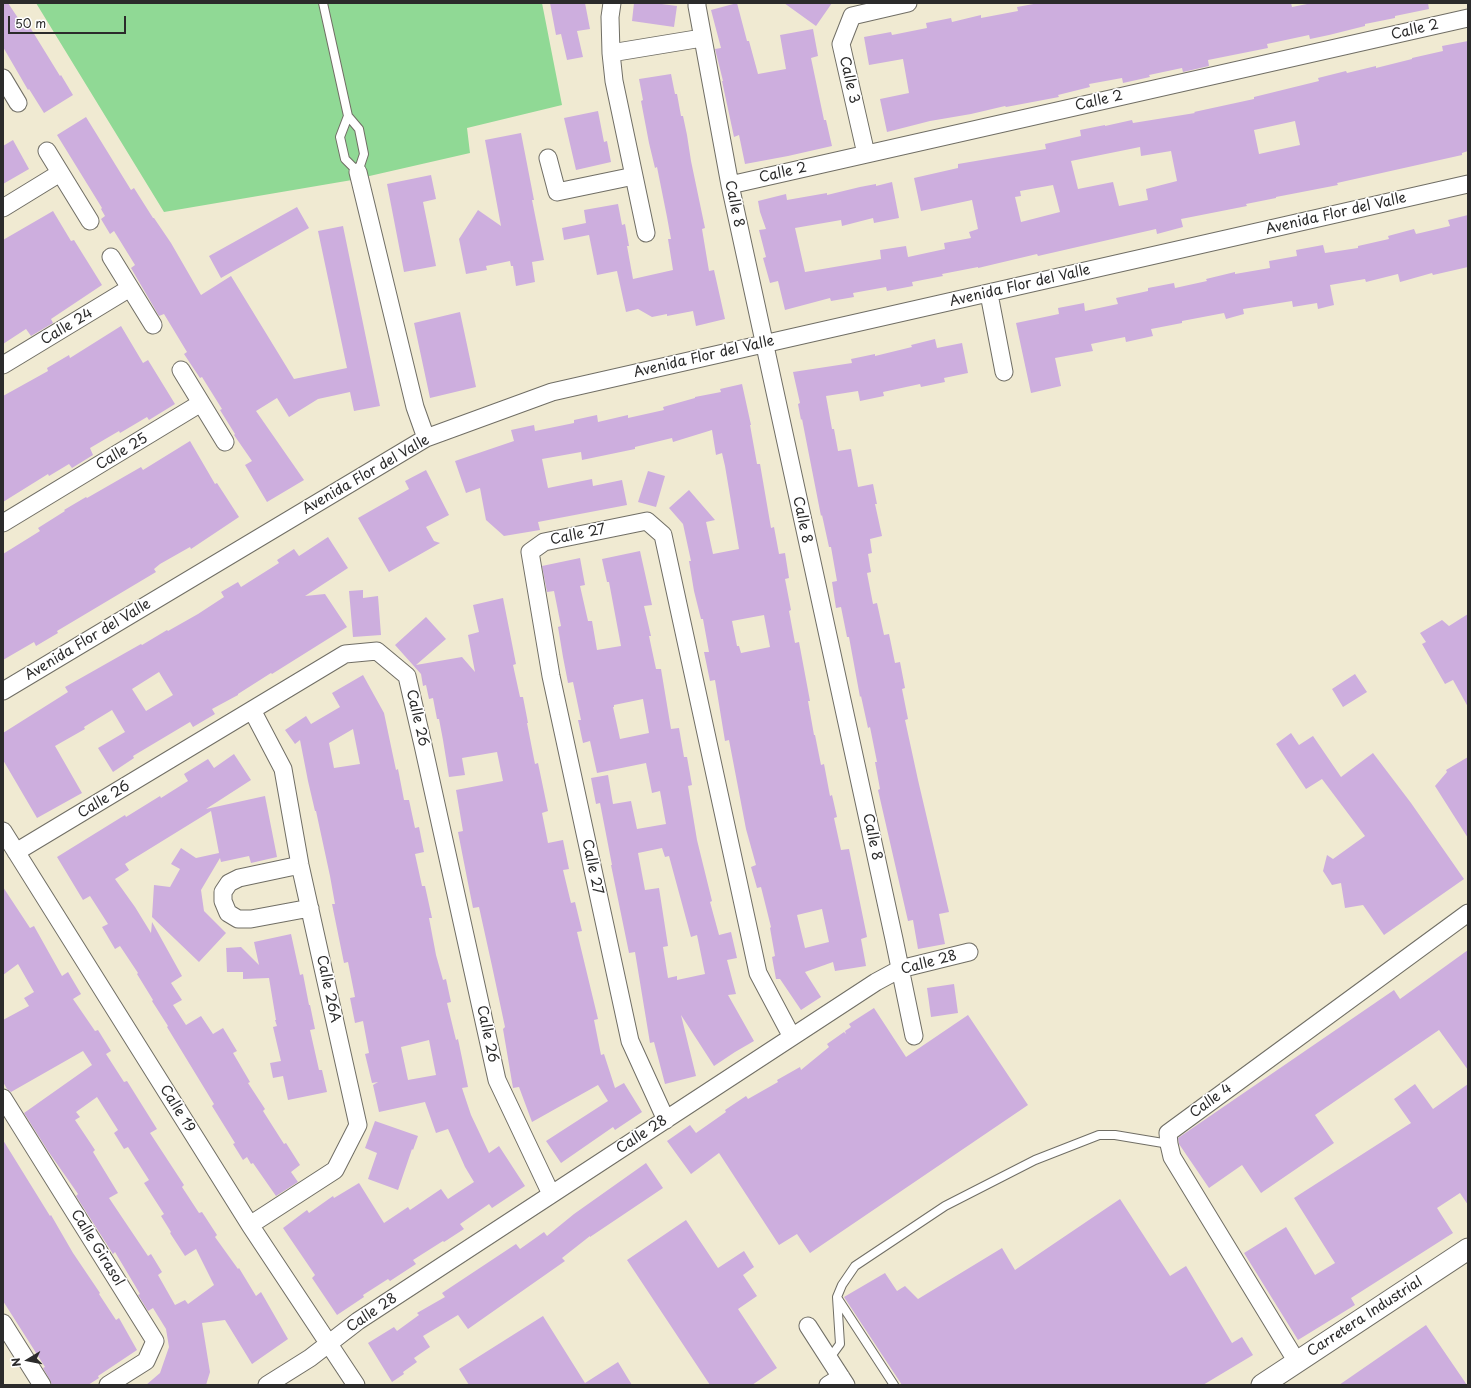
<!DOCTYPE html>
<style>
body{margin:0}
#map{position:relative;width:1471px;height:1388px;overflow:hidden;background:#f0ead2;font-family:"Playpen Sans",sans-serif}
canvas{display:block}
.frame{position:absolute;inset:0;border:4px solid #2b2b2b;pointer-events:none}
.north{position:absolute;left:8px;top:1340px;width:40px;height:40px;-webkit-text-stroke:3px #fff;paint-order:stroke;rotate:260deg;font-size:11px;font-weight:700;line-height:16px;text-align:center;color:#2b2b2b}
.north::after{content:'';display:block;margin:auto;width:14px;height:18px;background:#2b2b2b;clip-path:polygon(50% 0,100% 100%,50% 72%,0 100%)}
.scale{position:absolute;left:8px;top:16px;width:118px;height:18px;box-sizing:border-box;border:2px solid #2b2b2b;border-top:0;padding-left:5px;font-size:12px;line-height:14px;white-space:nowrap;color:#2b2b2b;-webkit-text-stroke:3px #fff;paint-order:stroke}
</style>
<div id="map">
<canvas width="1471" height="1388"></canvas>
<div class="frame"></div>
<div class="north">N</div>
<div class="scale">50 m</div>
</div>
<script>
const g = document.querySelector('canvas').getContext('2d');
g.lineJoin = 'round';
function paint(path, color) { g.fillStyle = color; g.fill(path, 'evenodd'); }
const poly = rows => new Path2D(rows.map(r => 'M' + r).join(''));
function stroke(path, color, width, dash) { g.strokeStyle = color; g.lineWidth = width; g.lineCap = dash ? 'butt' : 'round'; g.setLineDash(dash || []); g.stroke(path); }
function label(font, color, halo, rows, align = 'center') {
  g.font = font + ' "Playpen Sans",sans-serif'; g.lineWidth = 3.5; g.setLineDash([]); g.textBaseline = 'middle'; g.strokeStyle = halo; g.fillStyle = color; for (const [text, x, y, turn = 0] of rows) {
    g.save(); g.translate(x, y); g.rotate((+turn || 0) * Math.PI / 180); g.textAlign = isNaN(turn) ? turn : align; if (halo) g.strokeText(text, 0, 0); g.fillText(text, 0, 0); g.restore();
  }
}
paint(poly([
 [36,3,542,3,562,105,467,128,470,153,352,180,164,212]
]), '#90d995');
paint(poly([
 [3,3,8,3,24,27,28,24,60,76,61,75,73,95,44,113,29,89,28,90,3,47],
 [550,3,585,3,590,29,577,31,583,57,567,60,561,34,556,35],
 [634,3,654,3,677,6,674,27,632,21],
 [737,3,747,41,749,41,758,74,786,69,780,35,813,29,818,56,811,58,824,120,826,120,832,146,788,156,745,164,739,135,734,137,722,81,723,81,715,49,721,48,711,10],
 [784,3,832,3,816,26],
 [1039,3,1291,3,1292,7,1312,3,1428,3,1429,9,1395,16,1395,18,1365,24,1365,26,1329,35,1310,39,1309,35,1267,44,1268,48,1208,60,1209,66,1183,72,1182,68,1149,75,1150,77,1123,83,1122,78,1089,84,1090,87,1058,95,1059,97,1006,107,1005,106,971,114,930,121,887,132,880,99,909,93,903,59,869,65,864,37,891,32,892,35,927,28,926,23,951,18,952,22,981,15,981,18,1018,11,1017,7],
 [1468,41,1468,151,1462,153,1462,155,1337,183,1338,185,1276,197,1276,198,1246,204,1247,206,1181,219,1183,227,1157,234,1156,229,1038,256,1037,254,978,268,978,267,942,274,943,276,912,282,913,286,887,291,886,287,853,293,854,297,831,301,830,298,785,310,778,281,770,283,763,258,766,257,759,230,766,229,760,212,758,201,786,194,787,200,827,193,827,195,860,187,876,184,876,186,892,182,899,218,874,223,873,218,842,226,841,220,795,228,805,272,881,259,880,250,906,246,908,257,945,249,944,243,971,238,969,232,978,229,972,200,921,211,914,178,958,168,958,164,1046,149,1045,144,1081,136,1080,130,1105,125,1105,126,1132,120,1133,123,1195,113,1194,112,1254,99,1254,97,1319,81,1318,78,1346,71,1347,73,1376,66,1376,68,1412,59,1412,58,1443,51,1442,46],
 [1295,121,1300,145,1259,154,1254,130],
 [1140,147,1141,156,1171,151,1177,181,1146,189,1148,200,1119,206,1113,182,1078,189,1071,161],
 [1053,185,1060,212,1021,222,1015,197,1021,196,1020,191],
 [671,74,675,94,677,94,681,116,683,116,687,135,691,161,705,228,702,229,709,271,714,270,725,319,696,326,693,311,667,316,667,314,652,317,638,309,626,312,617,271,597,275,589,235,564,240,562,228,586,223,584,210,618,204,622,225,625,224,629,246,627,246,633,279,673,270,668,239,671,239,667,217,657,167,655,168,649,143,641,101,643,100,639,79],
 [598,111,604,142,607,141,611,162,576,170,564,118],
 [86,117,131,190,134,188,153,218,154,218,171,243,201,295,231,276,294,379,347,368,318,231,343,226,380,406,354,411,350,392,318,399,289,417,277,398,256,411,304,480,267,502,245,465,252,461,234,435,235,434,220,410,222,409,202,377,200,378,184,354,187,352,164,314,159,316,131,268,135,265,114,231,110,234,101,219,105,216,101,209,102,208,57,135],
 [521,133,534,200,532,200,544,260,532,262,535,282,516,286,513,266,511,266,510,261,486,266,487,270,466,274,459,239,478,210,501,226,485,140],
 [13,140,29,169,3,184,3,146],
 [431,175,436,199,423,202,436,266,404,272,387,184],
 [297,207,309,228,221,278,209,256],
 [53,211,71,241,74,240,102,285,51,319,53,323,31,336,26,329,3,344,3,240],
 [1468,215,1468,267,1433,275,1432,273,1400,282,1398,274,1366,282,1365,279,1330,285,1334,305,1318,309,1317,303,1293,307,1292,301,1243,309,1244,314,1226,319,1224,313,1182,321,1182,323,1151,329,1153,336,1126,342,1125,337,1091,344,1093,351,1055,358,1061,386,1031,393,1016,323,1059,314,1058,308,1084,303,1085,311,1118,304,1116,298,1148,291,1148,288,1174,283,1175,288,1207,281,1206,279,1235,272,1235,274,1270,268,1269,261,1297,256,1296,250,1323,245,1325,253,1358,248,1358,246,1389,239,1388,236,1414,229,1416,234,1450,226,1448,220],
 [460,312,476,387,430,398,414,323],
 [121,326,143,363,148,360,175,404,149,420,147,417,120,433,119,431,90,448,93,455,72,468,69,464,49,476,48,474,3,502,3,396,48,371,47,368,69,355,70,358],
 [935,339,937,348,962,343,968,373,944,378,945,382,921,387,920,384,883,392,884,396,860,401,858,391,826,396,832,429,834,429,838,451,851,449,858,487,873,484,877,504,875,504,882,536,870,539,872,553,868,554,871,572,867,573,873,604,877,603,884,635,889,634,895,663,900,662,905,688,902,689,908,719,905,720,918,780,949,912,939,914,945,944,918,949,913,920,908,921,878,790,880,789,875,762,877,762,870,727,868,728,861,696,860,697,849,637,847,637,841,607,836,608,832,582,837,581,831,547,829,547,822,515,821,516,802,419,801,420,798,404,800,403,793,372,852,363,851,359,875,354,875,356,912,347,911,345],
 [742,384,751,425,750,425,757,464,760,464,771,528,774,527,779,554,785,553,789,578,785,579,791,610,789,611,795,643,799,642,810,701,808,701,814,735,815,735,821,765,824,764,830,796,832,795,837,817,834,818,841,850,849,849,867,937,861,939,866,966,835,971,833,962,805,972,821,997,801,1010,780,979,776,979,772,957,775,956,770,928,771,927,761,887,757,888,751,867,756,865,746,829,729,740,725,741,715,680,710,681,704,652,709,652,703,619,701,619,694,591,689,561,691,561,683,524,669,508,689,490,715,520,706,522,713,554,739,549,725,466,722,453,716,455,712,430,673,442,672,438,635,447,635,449,582,460,581,452,542,459,548,488,592,479,593,486,622,480,627,505,538,522,540,530,504,536,486,520,480,488,466,493,455,461,514,441,511,430,534,425,535,431,574,423,574,420,597,415,598,422,628,415,628,418,664,410,663,407,695,398,695,397,721,392,720,389],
 [764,615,770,647,741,653,739,646,737,646,732,621],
 [822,909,829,942,805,948,797,915],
 [190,441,215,484,217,483,239,517,191,549,190,547,160,564,154,569,156,572,57,631,58,633,36,646,34,642,3,660,3,554,40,531,38,528,65,511,64,510,86,497,87,498,141,467,143,470],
 [426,470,449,515,426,527,434,541,440,543,389,572,358,518,409,489,405,481],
 [648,471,665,476,656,507,638,502],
 [328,537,348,568,305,596,325,594,347,627,272,674,271,673,238,694,238,695,212,709,215,714,193,727,190,722,133,756,134,758,113,772,98,748,125,732,112,710,84,727,85,729,55,746,82,793,37,818,3,760,3,733,68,692,65,687,141,644,142,645,167,630,168,631,198,614,224,597,221,592,238,582,241,587,279,563,277,560,294,549,299,556],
 [159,672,173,695,146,711,132,689],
 [640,551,652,605,644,606,651,636,649,636,656,669,661,669,671,729,679,728,684,757,687,757,692,785,688,786,697,840,712,901,710,902,719,935,731,932,737,958,727,960,736,994,728,995,754,1041,735,1052,714,1066,681,1015,696,1076,665,1084,654,1042,650,1043,635,952,629,953,611,865,612,865,600,803,596,804,591,778,608,775,613,804,631,801,637,829,666,824,660,791,652,793,646,763,597,773,590,741,583,743,578,720,581,720,573,682,568,683,563,657,558,627,561,626,554,591,547,592,542,566,580,558,585,585,580,586,588,621,592,621,597,650,621,646,609,582,607,582,602,559],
 [643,699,649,733,620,739,613,707,614,707,614,705],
 [662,848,665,857,669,856,691,937,697,935,705,974,677,980,677,976,668,978,663,947,668,946,659,888,645,890,638,853],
 [363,590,363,598,378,596,381,635,353,637,349,591],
 [503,598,516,664,513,665,520,697,523,697,528,723,527,723,535,764,538,763,548,811,542,813,548,843,563,840,569,869,563,870,571,903,575,902,582,931,577,932,598,1019,594,1020,601,1055,604,1054,615,1088,624,1083,642,1112,615,1130,613,1127,561,1163,546,1141,608,1101,598,1085,532,1122,519,1087,513,1088,503,1029,505,1027,492,966,479,907,473,908,467,878,458,832,463,831,456,790,503,781,497,752,462,758,465,775,449,777,443,740,439,719,437,719,433,698,429,699,426,685,423,686,421,674,395,645,426,617,446,639,416,665,462,657,475,672,468,635,479,632,473,605],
 [1468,614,1468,707,1453,680,1445,684,1422,644,1426,642,1420,633,1442,620,1449,626],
 [1355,674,1367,692,1343,707,1332,689],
 [363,675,384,713,396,770,398,769,404,800,409,800,415,828,419,827,424,852,415,854,422,886,425,886,432,918,429,918,436,955,443,980,446,979,451,1002,447,1003,456,1040,458,1039,468,1087,462,1088,471,1115,489,1153,499,1146,525,1186,492,1208,489,1204,460,1224,464,1229,444,1242,443,1241,413,1260,416,1264,390,1281,388,1279,363,1295,364,1297,337,1315,312,1278,315,1275,283,1228,307,1210,309,1213,333,1196,334,1198,359,1183,384,1223,408,1207,410,1210,441,1189,448,1199,474,1182,465,1167,448,1129,436,1133,425,1102,379,1112,373,1085,378,1082,372,1083,365,1054,369,1053,363,1021,355,1023,350,998,355,997,348,962,344,963,332,904,335,904,330,876,316,811,315,811,308,781,300,740,295,744,285,730,306,716,311,724,340,707,332,693],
 [353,729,360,764,334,768,329,743],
 [429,1040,436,1075,408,1080,401,1047],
 [1291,733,1299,745,1313,736,1341,777,1373,753,1411,803,1464,879,1384,935,1363,905,1345,908,1341,883,1332,885,1323,871,1327,855,1333,859,1365,836,1322,779,1306,789,1276,744],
 [234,754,251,780,206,809,265,796,277,857,251,863,249,856,221,862,220,858,201,890,204,911,226,933,199,962,152,917,154,885,170,887,180,869,171,864,181,848,196,858,219,853,211,811,125,864,129,870,115,879,135,907,151,933,152,922,182,976,171,983,182,1000,173,1005,186,1025,201,1016,213,1034,223,1028,237,1051,233,1053,250,1082,248,1083,265,1109,263,1111,284,1144,286,1143,300,1165,291,1172,298,1182,276,1196,253,1163,251,1164,247,1157,243,1160,233,1144,235,1143,212,1106,214,1104,167,1027,168,1026,152,1001,153,1000,137,974,138,973,120,946,115,949,102,927,108,924,90,896,83,900,57,857,112,823,125,815,126,817,160,796,161,798,188,781,184,774,208,759,214,768],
 [1468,757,1468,838,1435,786,1447,772,1446,770],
 [3,887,30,928,34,926,62,976,68,972,81,994,73,999,95,1031,98,1030,111,1051,106,1054,124,1082,127,1081,157,1129,150,1133,184,1185,182,1187,199,1213,202,1212,217,1235,215,1237,238,1269,239,1268,256,1296,261,1292,288,1339,252,1364,225,1320,202,1323,210,1372,206,1385,146,1385,160,1373,169,1347,166,1329,153,1308,148,1311,138,1295,140,1294,115,1252,113,1254,76,1196,78,1194,48,1151,24,1113,92,1065,83,1051,11,1092,7,1089,3,1082,3,1020,29,1006,24,998,34,992,18,964,3,975],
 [97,1097,118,1130,114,1133,124,1149,128,1147,149,1180,144,1183,164,1214,161,1216,171,1232,170,1233,185,1256,196,1249,214,1285,188,1304,185,1300,175,1305,158,1275,162,1272,151,1254,148,1256,109,1198,118,1193,93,1152,95,1150,75,1120,80,1117,76,1112],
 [291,934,300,975,303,974,309,1005,310,1005,315,1029,310,1030,319,1070,322,1070,327,1092,288,1100,283,1076,273,1078,270,1063,281,1061,273,1027,277,1026,275,1020,276,1020,269,978,243,979,243,972,227,972,226,948,241,947,259,965,254,942],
 [1468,950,1468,1070,1439,1030,1315,1115,1334,1143,1261,1193,1242,1165,1209,1188,1179,1144,1178,1138,1394,990,1400,999],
 [954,984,958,1013,931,1017,927,988],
 [874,1008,906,1057,968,1015,1028,1105,810,1253,797,1234,779,1245,719,1153,691,1174,667,1141,690,1125,696,1133,726,1112,725,1110,746,1096,748,1099,778,1082,777,1080,800,1067,801,1070,829,1047,827,1044,844,1032,846,1034,845,1031,851,1027,849,1024],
 [1415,1084,1433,1109,1468,1084,1468,1205,1460,1193,1437,1208,1453,1233,1351,1298,1355,1305,1298,1340,1244,1253,1286,1227,1315,1275,1335,1263,1294,1198,1411,1123,1394,1099],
 [375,1121,418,1136,413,1150,412,1149,398,1190,368,1179,377,1153,365,1148],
 [3,1140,50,1216,51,1215,73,1253,100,1293,99,1294,116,1320,119,1318,137,1350,98,1376,99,1378,88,1385,52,1385,50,1380,43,1368,45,1367,3,1301],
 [646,1163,663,1188,590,1237,590,1236,562,1258,565,1261,468,1329,458,1315,423,1336,430,1347,414,1358,417,1362,403,1372,404,1374,392,1382,368,1343,394,1327,397,1331,419,1315,417,1313,445,1297,442,1293,516,1244,520,1249,544,1232,547,1236,574,1214],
 [1120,1199,1170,1276,1186,1266,1232,1343,1242,1337,1253,1355,1203,1385,902,1385,844,1297,885,1273,897,1291,905,1286,918,1299,1002,1248,1015,1270],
 [686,1220,718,1268,744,1251,754,1267,743,1275,757,1296,738,1309,777,1368,752,1385,710,1385,627,1260],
 [543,1316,585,1383,618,1362,632,1385,469,1385,459,1369],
 [1426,1325,1467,1385,1339,1385]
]), '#cdaede');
const service = poly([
 [323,3,348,116,359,129,364,154,358,172,345,159,340,137,348,116],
 [838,1299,894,1385],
 [829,1359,840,1344,837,1297,842,1285,855,1266,945,1206,1035,1160,1099,1135,1115,1135,1169,1144]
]);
const minor = poly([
 [612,3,610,17,611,53,614,81,646,233],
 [697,3,697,6,730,185,894,939,914,1036],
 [611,53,702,38],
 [3,78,18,103],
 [47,151,90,221],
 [866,154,841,44,852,16,908,3],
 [548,158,557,192,634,176],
 [358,172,415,407,426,438],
 [730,185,1468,18],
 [3,208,60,173],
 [111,257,153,325],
 [989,294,1004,372],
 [3,365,130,288],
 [181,370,225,442],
 [3,523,201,403],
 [3,691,426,438,552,392,1468,184],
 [3,831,250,1225,356,1385],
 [16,852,345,654,377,651,407,676,423,745,497,1080,551,1194],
 [300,865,239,878,229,883,223,892,223,901,228,913,238,919,251,919,310,908],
 [3,1098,155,1341,146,1361,108,1385],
 [666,1120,630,1041,551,676,530,552,544,542,647,521,663,535,758,973,792,1037],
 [250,1225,335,1170,358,1125,300,865,283,769,252,710],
 [3,1323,42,1385],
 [808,1326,846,1385],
 [1297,1362,1172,1157,1169,1144,1168,1133,1468,913],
 [267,1385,310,1358,358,1321,876,982,900,969,969,952],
 [828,1385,841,1377]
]);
const tertiary = poly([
 [1262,1385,1468,1249]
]);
stroke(service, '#706e65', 10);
stroke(minor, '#706e65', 19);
stroke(tertiary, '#706e65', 23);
stroke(service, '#fff', 8);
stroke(minor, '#fff', 17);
stroke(tertiary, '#fff', 21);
label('14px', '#2b2b2b', '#fff', [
 ["Calle 2",1415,30,-13],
 ["Calle 3",849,80,77],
 ["Calle 2",1099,101,-13],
 ["Calle 2",783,173,-13],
 ["Calle 8",734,204,78],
 ["Avenida Flor del Valle",1336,214,-13],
 ["Avenida Flor del Valle",1020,286,-13],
 ["Calle 24",67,327,-31],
 ["Avenida Flor del Valle",704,357,-13],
 ["Calle 25",122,452,-31],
 ["Avenida Flor del Valle",366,475,-30],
 ["Calle 8",802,520,78],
 ["Calle 27",578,535,-12],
 ["Avenida Flor del Valle",88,640,-31],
 ["Calle 26",417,718,77],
 ["Calle 26",104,800,-31],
 ["Calle 8",872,837,78],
 ["Calle 27",592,867,78],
 ["Calle 28",929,963,-15],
 ["Calle 26A",328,989,78],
 ["Calle 26",487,1034,78],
 ["Calle 4",1211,1101,-36],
 ["Calle 19",177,1109,58],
 ["Calle 28",642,1135,-33],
 ["Calle Girasol",97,1248,58],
 ["Calle 28",372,1313,-34],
 ["Carretera Industrial",1365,1317,-33]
]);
</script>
